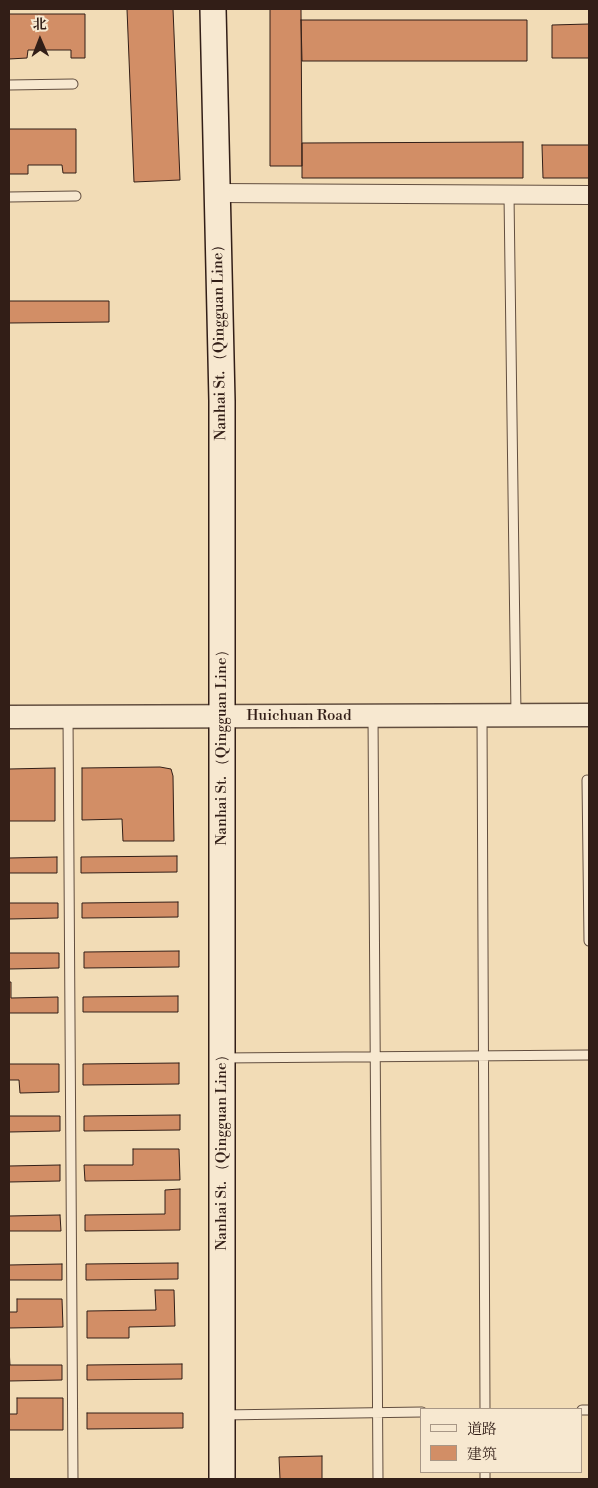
<!DOCTYPE html>
<meta charset="utf-8">
<style>
body{margin:0}
#map{position:relative;width:598px;height:1488px;overflow:hidden;background:#f2dcb6;font-family:"Libre Bodoni","Noto Serif SC",serif}
canvas{display:block}
.frame{position:absolute;inset:0;border:10px solid #321e17;pointer-events:none}
.legend{position:absolute;left:420px;top:1408px;width:162px;height:65px;box-sizing:border-box;background:#f7e8d0;border:1px solid #a89786;margin:0;padding:6px 9px;list-style:none;font-size:15px;color:#321e17}
.legend li{display:flex;align-items:center;gap:10px;height:25px}
.legend b{width:25px;border:1px solid #a89786}
.north{position:absolute;left:15px;top:15px;width:50px;height:50px;-webkit-text-stroke:4px #f7e8d0;paint-order:stroke;rotate:359deg;font-size:14px;font-weight:700;line-height:20px;text-align:center;color:#321e17}
.north::after{content:'';display:block;margin:auto;width:18px;height:22px;background:#321e17;clip-path:polygon(50% 0,100% 100%,50% 72%,0 100%)}
</style>
<div id="map">
<canvas width="598" height="1488"></canvas>
<div class="frame"></div>
<ul class="legend">
<li><b style="height:6px;background:#f7e8d0"></b>道路</li>
<li><b style="height:14px;background:#d28e66"></b>建筑</li>
</ul>
<div class="north">北</div>
</div>
<script>
const g = document.querySelector('canvas').getContext('2d');
g.lineJoin = 'round';
function paint(path, color) { g.fillStyle = color; g.fill(path, 'evenodd'); }
const poly = rows => new Path2D(rows.map(r => 'M' + r).join(''));
function stroke(path, color, width, dash) { g.strokeStyle = color; g.lineWidth = width; g.lineCap = dash ? 'butt' : 'round'; g.setLineDash(dash || []); g.stroke(path); }
function label(font, color, halo, rows, align = 'center') {
  g.font = font + ' "Libre Bodoni",serif'; g.lineWidth = 4.5; g.setLineDash([]); g.textBaseline = 'middle'; g.strokeStyle = halo; g.fillStyle = color; for (const [text, x, y, turn = 0] of rows) {
    g.save(); g.translate(x, y); g.rotate((+turn || 0) * Math.PI / 180); g.textAlign = isNaN(turn) ? turn : align; if (halo) g.strokeText(text, 0, 0); g.fillText(text, 0, 0); g.restore();
  }
}
const building = poly([
 [127,9,173,9,180,180,134,182,127,9],
 [270,9,301,9,302,166,270,166,270,9],
 [9,14,85,14,85,58,71,58,71,50,28,50,27,58,9,59,9,14],
 [301,20,527,20,527,61,302,61,301,20],
 [589,24,589,58,552,58,552,25,589,24],
 [9,129,76,129,76,173,63,173,62,165,28,165,28,174,9,174,9,129],
 [523,142,523,178,302,178,302,143,523,142],
 [542,145,589,145,589,178,543,178,542,145],
 [9,301,109,301,109,322,9,323,9,301],
 [55,768,55,821,9,821,9,769,55,768],
 [82,768,160,767,171,769,173,776,174,841,123,841,122,819,82,820,82,768],
 [177,856,177,872,81,873,81,857,177,856],
 [57,857,57,873,9,873,9,858,57,857],
 [178,902,178,917,82,918,82,903,178,902],
 [9,903,58,903,58,918,9,919,9,903],
 [179,951,179,967,84,968,84,952,179,951],
 [9,953,59,953,59,968,9,969,9,953],
 [9,982,11,982,11,998,58,997,58,1013,9,1013,9,982],
 [178,996,178,1012,83,1012,83,997,178,996],
 [179,1063,179,1084,83,1085,83,1064,179,1063],
 [9,1064,59,1064,59,1092,20,1093,19,1080,9,1080,9,1064],
 [180,1115,180,1130,84,1131,84,1116,180,1115],
 [9,1116,60,1116,60,1131,9,1132,9,1116],
 [133,1149,179,1149,180,1180,85,1181,84,1165,133,1165,133,1149],
 [60,1165,60,1181,9,1182,9,1166,60,1165],
 [180,1189,180,1230,85,1231,85,1215,165,1214,165,1190,180,1189],
 [60,1215,61,1231,9,1231,9,1216,60,1215],
 [178,1263,178,1279,86,1280,86,1264,178,1263],
 [62,1264,62,1280,9,1280,9,1265,62,1264],
 [155,1290,174,1290,175,1326,129,1327,129,1338,87,1338,87,1311,156,1310,155,1290],
 [17,1299,62,1299,63,1327,9,1328,9,1312,17,1312,17,1299],
 [9,1349,10,1365,62,1365,62,1380,9,1381,9,1349],
 [182,1364,182,1379,87,1380,87,1365,182,1364],
 [17,1398,63,1398,63,1430,9,1430,9,1414,17,1414,17,1398],
 [87,1413,183,1413,183,1428,87,1429,87,1413],
 [322,1456,322,1479,280,1479,279,1457,322,1456]
]);
paint(building, '#d28e66');
stroke(building, '#321e17', 1);
const service = poly([
 [9,85,73,84],
 [509,195,516,715],
 [9,197,76,196],
 [482,715,485,1409],
 [373,716,378,1479],
 [68,717,73,1479],
 [587,780,589,941],
 [222,1058,589,1055],
 [582,1410,589,1410],
 [222,1415,422,1412],
 [485,1472,485,1479]
]);
const minor = poly([
 [217,193,589,195]
]);
const tertiary = poly([
 [9,717,589,715]
]);
const secondary = poly([
 [213,9,222,401,222,1479]
]);
stroke(service, '#624e3f', 11);
stroke(minor, '#624e3f', 20);
stroke(tertiary, '#624e3f', 25);
stroke(secondary, '#321e17', 28);
stroke(service, '#f7e8d0', 9);
stroke(minor, '#f7e8d0', 18);
stroke(tertiary, '#f7e8d0', 22);
stroke(secondary, '#f7e8d0', 25);
label('15px', '#321e17', '#f7e8d0', [
 ["Nanhai St. （Qingguan Line）",220,339,-91],
 ["Huichuan Road",299,716],
 ["Nanhai St. （Qingguan Line）",222,744,-90],
 ["Nanhai St. （Qingguan Line）",222,1149,-90]
]);
</script>
